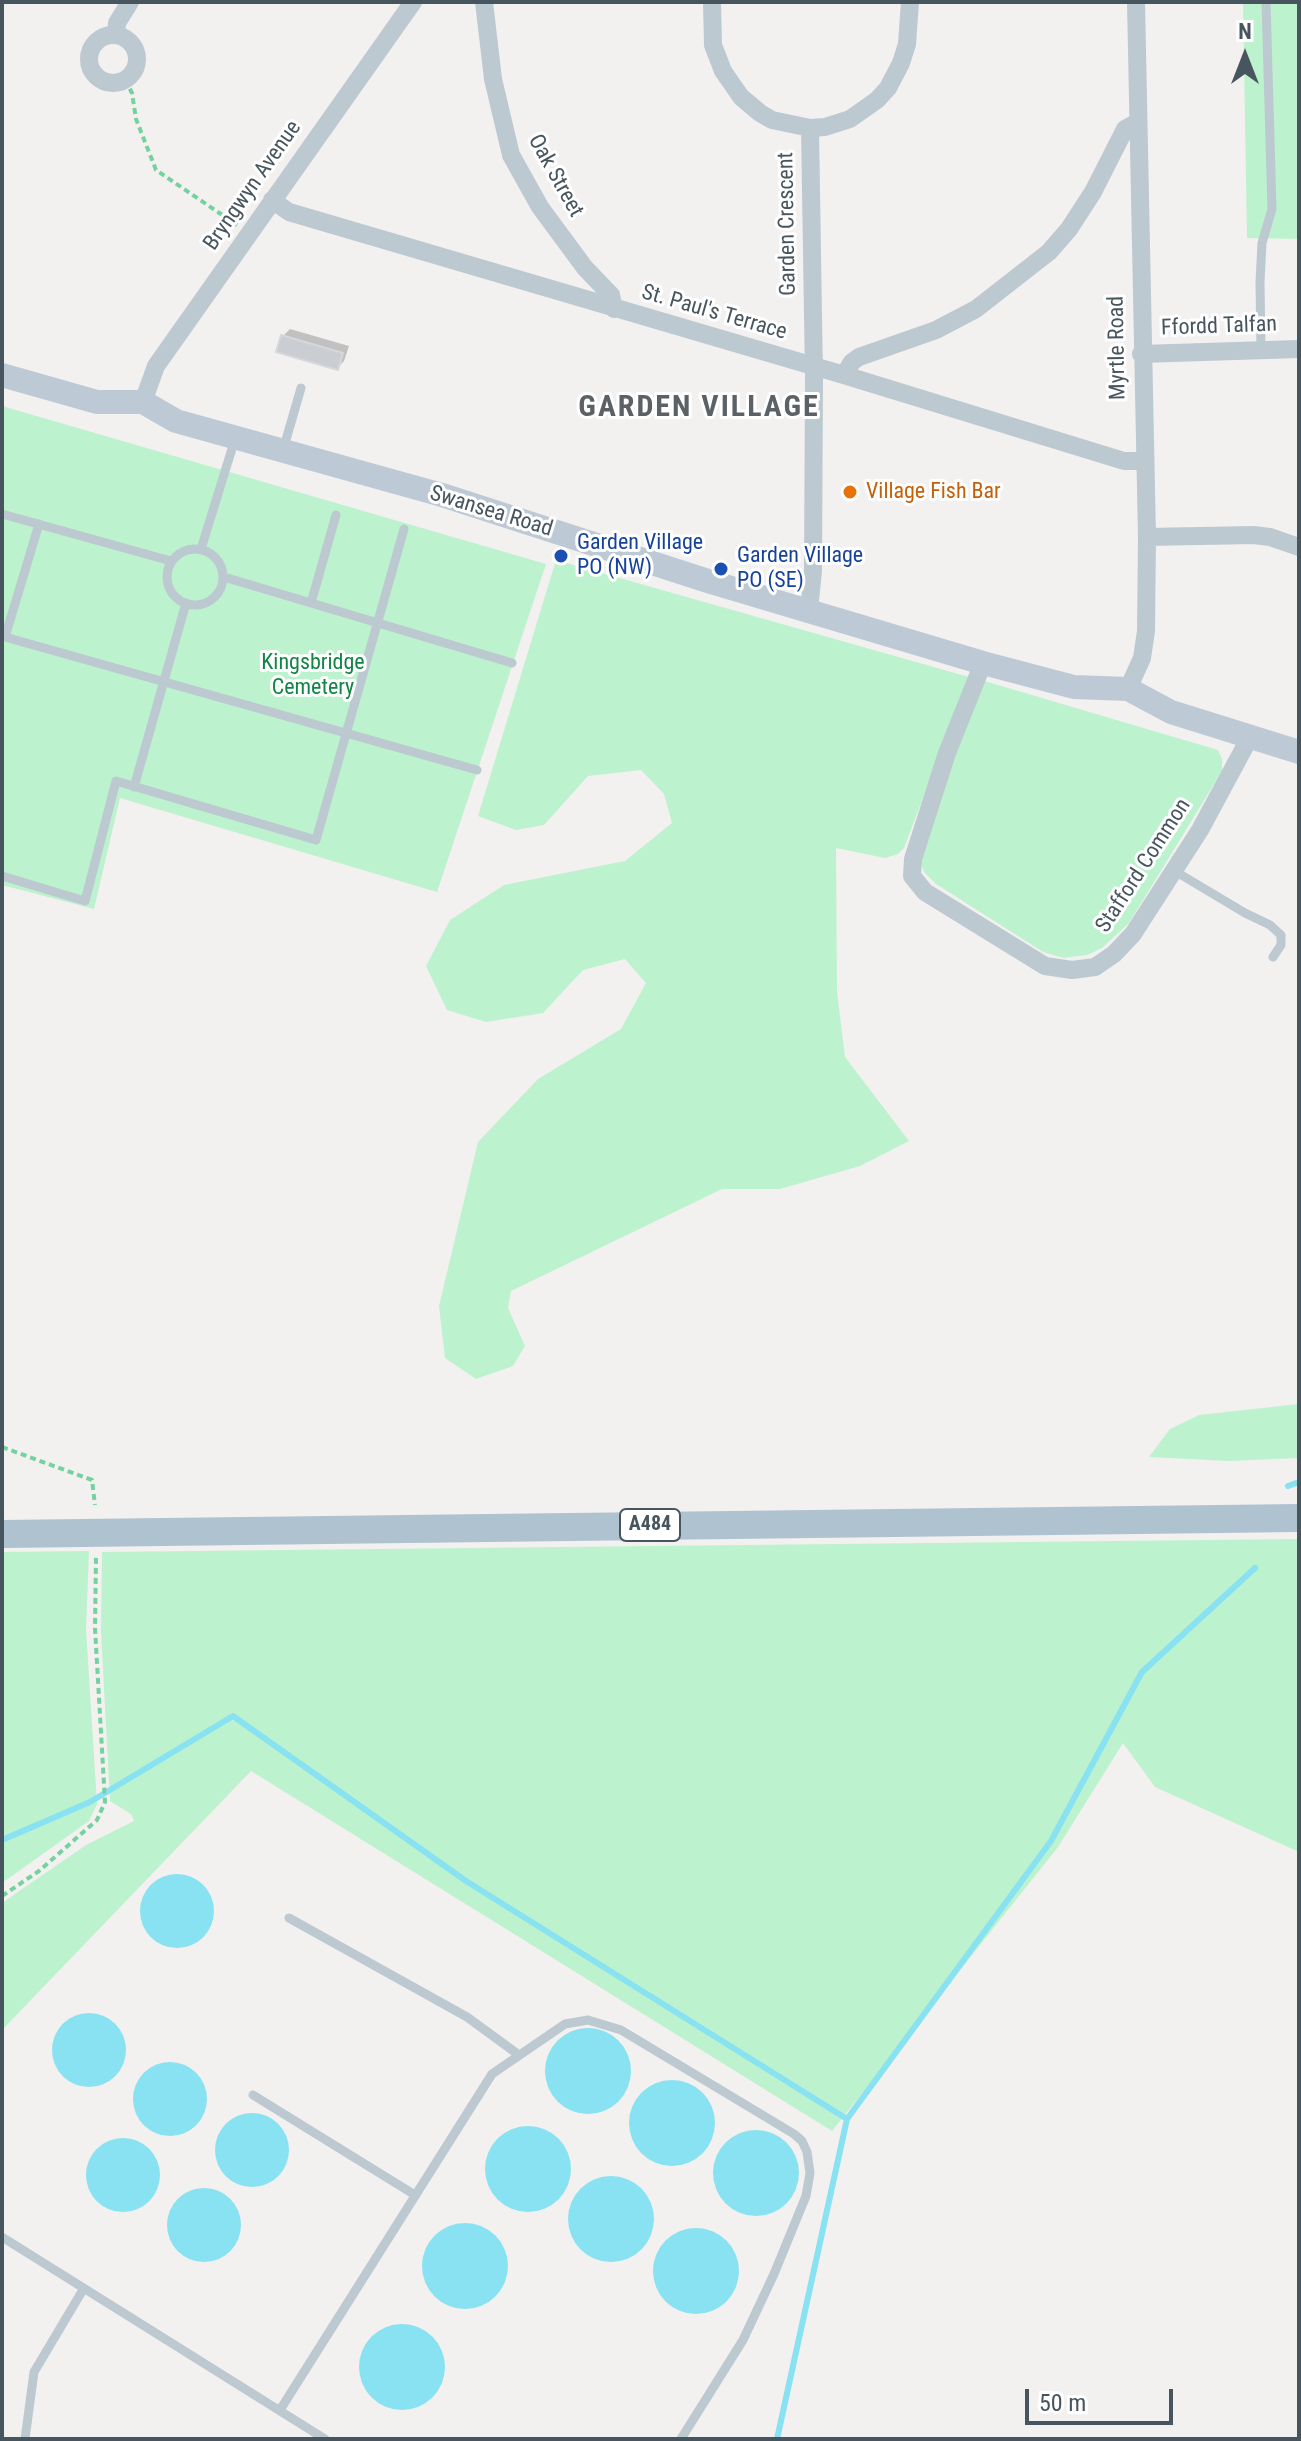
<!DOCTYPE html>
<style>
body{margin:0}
#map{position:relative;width:1301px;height:2441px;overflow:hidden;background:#f3f0f0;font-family:"Roboto Condensed",sans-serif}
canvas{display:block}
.frame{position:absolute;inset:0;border:4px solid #47555f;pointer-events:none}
.north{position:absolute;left:1205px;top:16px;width:80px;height:80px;-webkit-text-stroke:6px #fff;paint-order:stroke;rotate:0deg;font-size:22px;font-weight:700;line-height:32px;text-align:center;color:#47555f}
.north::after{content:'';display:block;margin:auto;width:28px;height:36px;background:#47555f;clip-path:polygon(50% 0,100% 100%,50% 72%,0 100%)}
.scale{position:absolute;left:1025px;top:2389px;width:148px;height:36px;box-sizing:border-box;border:4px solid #47555f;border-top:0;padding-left:10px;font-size:24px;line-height:28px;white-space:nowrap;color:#47555f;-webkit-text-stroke:6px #fff;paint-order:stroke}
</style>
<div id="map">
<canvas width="1301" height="2441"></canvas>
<div class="frame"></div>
<div class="north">N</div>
<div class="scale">50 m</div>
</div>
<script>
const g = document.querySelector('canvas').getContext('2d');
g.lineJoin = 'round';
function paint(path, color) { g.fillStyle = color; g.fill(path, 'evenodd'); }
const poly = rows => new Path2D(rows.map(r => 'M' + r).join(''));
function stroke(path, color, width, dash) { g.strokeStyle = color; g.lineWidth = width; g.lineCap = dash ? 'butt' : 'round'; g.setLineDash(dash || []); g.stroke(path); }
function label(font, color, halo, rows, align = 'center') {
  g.font = font + ' "Roboto Condensed",sans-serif'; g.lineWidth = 6; g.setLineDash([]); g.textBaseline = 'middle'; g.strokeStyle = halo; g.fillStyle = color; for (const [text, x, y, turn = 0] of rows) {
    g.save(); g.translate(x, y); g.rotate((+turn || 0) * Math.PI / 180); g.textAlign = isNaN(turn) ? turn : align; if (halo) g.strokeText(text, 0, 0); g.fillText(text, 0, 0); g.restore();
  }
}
paint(poly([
 [1243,2,1299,2,1299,239,1247,238],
 [2,406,546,564,437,892,120,798,94,909,2,885],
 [556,560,969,677,904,848,898,854,885,858,836,848,837,992,845,1057,909,1141,860,1166,780,1189,722,1189,511,1291,508,1308,525,1346,513,1366,476,1379,445,1358,439,1306,478,1142,538,1079,621,1029,646,983,625,959,583,970,543,1013,486,1022,447,1010,426,966,450,920,504,885,625,861,672,823,664,794,641,770,588,776,544,825,516,830,478,816],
 [981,680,1218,750,1222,759,1222,771,1129,923,1102,948,1087,955,1063,958,1043,952,936,884,924,872,919,858],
 [1299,1404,1299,1458,1228,1461,1149,1457,1170,1429,1199,1415],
 [1299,1539,1299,1852,1155,1787,1123,1743,1058,1847,832,2131,251,1771,2,2030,2,1903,86,1845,134,1821,131,1814,110,1801,101,1632,102,1552],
 [89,1551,86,1630,97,1804,89,1821,2,1883,2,1552]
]), '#bdf2ce');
paint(poly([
 '140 1911a37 37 0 1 1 74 0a37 37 0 1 1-74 0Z',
 '52 2050a37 37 0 1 1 74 0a37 37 0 1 1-74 0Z',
 '545 2071a43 43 0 1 1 86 0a43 43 0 1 1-86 0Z',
 '133 2099a37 37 0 1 1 74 0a37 37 0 1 1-74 0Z',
 '629 2123a43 43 0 1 1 86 0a43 43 0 1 1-86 0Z',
 '215 2150a37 37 0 1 1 74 0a37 37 0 1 1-74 0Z',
 '485 2169a43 43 0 1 1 86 0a43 43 0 1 1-86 0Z',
 '713 2173a43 43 0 1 1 86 0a43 43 0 1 1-86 0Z',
 '86 2175a37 37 0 1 1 74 0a37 37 0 1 1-74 0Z',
 '568 2219a43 43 0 1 1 86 0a43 43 0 1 1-86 0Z',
 '167 2225a37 37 0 1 1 74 0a37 37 0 1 1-74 0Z',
 '422 2266a43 43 0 1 1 86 0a43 43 0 1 1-86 0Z',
 '653 2271a43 43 0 1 1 86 0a43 43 0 1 1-86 0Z',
 '359 2367a43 43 0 1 1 86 0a43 43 0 1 1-86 0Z'
]), '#88e2f1');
paint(poly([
 [290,329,349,346,344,361,337,368,283,336]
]), '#0003');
stroke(poly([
 [1288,1486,1299,1482],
 [2,1840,90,1802,233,1716,466,1881,847,2119],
 [777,2439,847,2119,1051,1841,1142,1672,1255,1568]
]), '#88e2f1', 6);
const building = poly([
 [281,335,343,353,338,370,276,352,281,335]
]);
paint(building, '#caced3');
stroke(building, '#d4d7dc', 2);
stroke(poly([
 [125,80,132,93,136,119,156,170,237,225],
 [2,1447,92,1480,95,1505],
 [2,1896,39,1871,97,1820,105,1802,95,1628,96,1556]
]), '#73d29d', 4, [6, 4]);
stroke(poly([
 [1261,349,1260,282,1262,243,1272,209,1266,2],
 [283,450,301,388],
 [2,514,171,561],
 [39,524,5,637,477,770],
 '167 577a28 28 0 1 1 56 0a28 28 0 1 1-56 0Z',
 [201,549,235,439],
 [224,577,512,663],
 [311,603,336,515],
 [134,787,186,603],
 [1173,870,1245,913,1270,925,1281,935,1281,945,1273,957],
 [2,876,85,901,116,781,316,840,404,529],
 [289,1918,467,2017,519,2055],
 [253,2095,415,2195],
 [2,2237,325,2439],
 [280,2410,492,2074,565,2024,588,2020,621,2030,794,2134,802,2141,807,2152,810,2173,806,2196,774,2274,743,2340,681,2439],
 [25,2439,34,2372,84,2288]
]), '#bdc9d0', 9);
stroke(poly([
 [484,2,493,79,511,155,540,207,585,268,611,295,614,309],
 [712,2,713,45,723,71,741,97,760,113,772,120,810,128,825,127,850,119,877,100,888,88,901,63,907,44,910,2],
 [116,35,117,23,130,2],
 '89 59a24 24 0 1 1 48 0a24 24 0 1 1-48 0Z',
 [272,200,289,212,844,375,1124,461,1145,461],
 [1141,354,1299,349],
 [844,375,852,362,859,357,936,330,976,309,1049,252,1069,229,1093,192,1125,129,1138,122],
 [143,402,156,366,413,2],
 [1147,537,1253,535,1270,537,1299,547],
 [809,610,813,571,814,377,810,128],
 [983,663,947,753,913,859,912,876,925,892,1045,966,1072,970,1095,967,1114,954,1133,934,1200,830,1250,737],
 [1128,689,1142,658,1146,631,1147,537,1136,2]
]), '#bdc9d0', 18);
stroke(poly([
 [2,375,97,402,143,402,176,421,442,495,711,582,983,663,1074,687,1128,689,1171,712,1299,752]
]), '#bdcad5', 24);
stroke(poly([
 [2,1534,1299,1518]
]), '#afc2d0', 28);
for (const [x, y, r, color] of [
 [850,492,8,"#e8710a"],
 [561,556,8,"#1a4fb4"],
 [721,569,8,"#1a4fb4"]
]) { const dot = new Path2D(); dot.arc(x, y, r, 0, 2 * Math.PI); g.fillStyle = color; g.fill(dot); stroke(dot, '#fff', 3); }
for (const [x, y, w] of [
 [650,1525,60]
]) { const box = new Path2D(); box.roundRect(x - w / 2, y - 16, w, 32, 6); g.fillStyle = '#fff'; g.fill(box); stroke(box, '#47555f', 2); }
label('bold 20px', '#47555f', null, [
 ["A484",650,1525]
]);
label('22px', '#47555f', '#fff', [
 ["Oak Street",555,176,61],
 ["Bryngwyn Avenue",253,186,-55],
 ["Garden Crescent",788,224,-91],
 ["St. Paul's Terrace",714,313,16],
 ["Ffordd Talfan",1219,327,-2],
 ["Myrtle Road",1118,348,-91],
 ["Swansea Road",491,512,17],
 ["Stafford Common",1144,866,-57]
]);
label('22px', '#c56008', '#fff', [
 ["Village Fish Bar",866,492]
], 'left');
label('22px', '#164399', '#fff', [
 ["Garden Village",577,543],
 ["PO (NW)",577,568],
 ["Garden Village",737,556],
 ["PO (SE)",737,581]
], 'left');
label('22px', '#128545', '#fff', [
 ["Kingsbridge",313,663],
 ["Cemetery",313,688]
]);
g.letterSpacing = '2px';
label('bold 30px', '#5c6166', '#fff', [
 ["GARDEN VILLAGE",699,408]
]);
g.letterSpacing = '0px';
</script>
